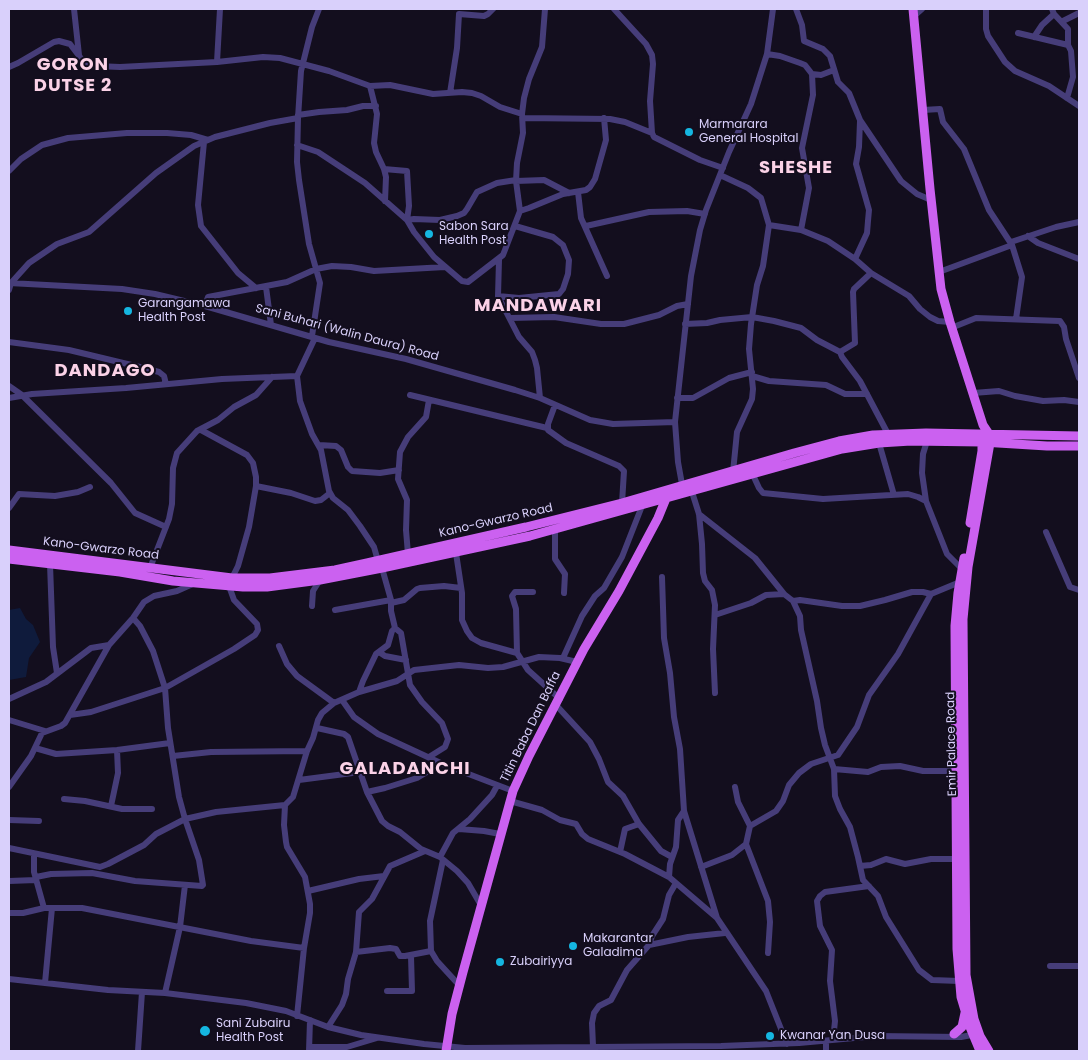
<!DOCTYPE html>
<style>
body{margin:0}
#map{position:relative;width:1088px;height:1060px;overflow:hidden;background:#130e1e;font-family:Poppins,sans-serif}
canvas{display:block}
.frame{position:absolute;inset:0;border:10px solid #d9d0fb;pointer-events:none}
</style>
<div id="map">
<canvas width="1088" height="1060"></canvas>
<div class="frame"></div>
</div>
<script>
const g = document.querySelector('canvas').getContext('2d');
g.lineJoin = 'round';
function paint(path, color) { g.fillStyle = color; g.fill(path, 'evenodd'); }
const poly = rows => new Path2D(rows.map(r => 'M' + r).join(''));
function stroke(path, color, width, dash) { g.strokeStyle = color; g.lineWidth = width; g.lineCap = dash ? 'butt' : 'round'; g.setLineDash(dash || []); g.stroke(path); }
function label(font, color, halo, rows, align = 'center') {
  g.font = font + ' Poppins,sans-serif'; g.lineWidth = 4; g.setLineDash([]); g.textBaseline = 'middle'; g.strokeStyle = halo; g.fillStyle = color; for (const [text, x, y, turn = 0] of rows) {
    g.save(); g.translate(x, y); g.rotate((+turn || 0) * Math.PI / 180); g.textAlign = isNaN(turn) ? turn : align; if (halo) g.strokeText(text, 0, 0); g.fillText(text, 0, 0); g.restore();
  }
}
paint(poly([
 [20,608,26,619,33,625,40,642,29,658,26,677,9,680,9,610]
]), '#0f1b3c');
stroke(poly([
 [74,9,79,55],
 [614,9,646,44,652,55,653,64,650,101,652,133,654,137,700,160,723,168],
 [796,9,802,25,804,41,823,49,830,56,838,82,849,93,860,120,901,181,917,194,931,200],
 [986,9,986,29,988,36,1005,62,1015,71,1049,86,1079,106],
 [1052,9,1054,14,1068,29,1068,45,1071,51,1073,77,1067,98],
 [914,16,922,9],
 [1063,21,1079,13],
 [1018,33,1068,45],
 [1034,37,1042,25,1054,14],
 [767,54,780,56,800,63,805,65,812,74,813,95,802,148,809,188,801,230],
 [217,62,220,9],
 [9,67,18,63,54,42,59,41,70,44,83,61,96,66,120,67,217,62,263,57,280,58,329,71,370,86,390,85,433,94,462,92,472,93,481,96,500,107,522,114],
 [812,74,821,75,834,70],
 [370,86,377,114,374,143,376,152,384,169,386,177,385,201],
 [450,93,457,48,459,14,484,16,488,14,493,9],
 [923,110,940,109,943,122,964,149,989,210,1012,245,1022,277,1016,319],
 [298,115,319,112,347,110,363,106,376,106],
 [523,118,610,119,625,122,652,133],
 [204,142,198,205,201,226,238,273,256,288],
 [297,145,318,152,365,183,407,220,414,232,434,257,462,281,468,282,503,255,520,211,516,181,517,163,523,133,522,114,524,98,529,79,542,47,545,9],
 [384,169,407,171,409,206,407,220,414,219,440,220,457,216,464,213,467,209,477,192,497,183,516,180],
 [9,171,21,159,42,145,68,138,127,133,167,133,191,135,208,140],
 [720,175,748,188,761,198,769,225,801,230,828,241,855,259,871,273,909,296,920,309,930,317,938,321,950,322],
 [516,181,544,180,569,193],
 [578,192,581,218,607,276],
 [520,211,529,208,563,194,586,190,590,187,595,179,606,140,604,118],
 [586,226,649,212,687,211,705,214],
 [1028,236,1038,243,1079,259],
 [1011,242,1056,227,1079,222],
 [855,259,867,233,868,221,869,210,856,164,859,147,860,121],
 [499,260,498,296,519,337,532,352,535,360,537,368,540,398],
 [939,272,1012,245],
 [9,283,122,289,155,294,205,306,329,342,406,359,515,390,540,398,590,420,613,424,675,422],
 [266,287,271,325],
 [9,290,11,283,29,263,57,244,89,232,156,173,194,146,215,137,270,123,298,118],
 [498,296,519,298,559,294,563,289,568,274,569,260,563,245,553,237,515,226],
 [205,306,208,297,287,282,316,269,332,266,351,267,374,271,445,267],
 [510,318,554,317,601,324,624,324,659,315,677,306,688,304],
 [685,324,707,323,720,320,752,317,774,321,801,328,817,340,840,352,842,357,860,381,888,434],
 [951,328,976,318,1060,321,1064,327,1066,339,1079,378],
 [312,336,320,283,309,244,299,180,297,162,298,118,301,71,312,27,319,9],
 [315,338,297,376,300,401,312,434,321,450,329,491,333,498,348,510,360,526,374,547,378,561],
 [9,342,69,350,144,368,159,372,164,376,166,384],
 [840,352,855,343,853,292,854,289,871,273],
 [752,376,769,381,826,385,845,394,867,394],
 [9,386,22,395,111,483,135,513,166,527],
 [973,393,999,391,1015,396,1043,401,1064,400,1079,402],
 [410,395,547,428],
 [9,398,32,394,126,388,222,379,297,376],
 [677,398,693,398,729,378,752,372],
 [555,405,548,424,548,430,566,443,619,466,624,471,622,503],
 [201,430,247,455,253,463,256,477,256,486,249,527,238,566,232,578],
 [879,443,894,495],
 [319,445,336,446,341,450,348,467,352,471,380,473,399,470],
 [733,472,737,432,752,399,753,389,749,349,751,324,757,285,763,266,769,225],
 [753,475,759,488,763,493,823,499,908,494,918,497,926,501,947,554,962,569,964,570],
 [256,486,291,493,315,501,321,500,330,493],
 [683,490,678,462,675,422,691,276,700,230,706,210,729,152,751,104,767,54,773,9],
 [692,492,699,514,702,544,703,573,705,581,712,590,715,605,713,649,715,693],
 [926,501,922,473,923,454,927,441],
 [9,508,19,494,55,496,78,492,90,487],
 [699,514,755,558,784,594,793,601,800,616,801,630,817,701,821,728,825,745,834,769,835,796,840,809,850,827,858,857,863,880,878,896,886,917,919,970,932,980,959,981],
 [555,530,555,559,565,574,564,593],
 [1046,532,1070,587,1079,590],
 [456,553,462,593,462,620,467,631,472,638,481,643,517,653],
 [408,554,406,530,407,500,398,479,400,452,408,437,426,417,429,400],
 [50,564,53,647,57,673],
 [150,568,169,519,172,504,173,468,177,453,197,431,218,420,234,407,256,395,272,377],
 [382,568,391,600,391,611,395,628,401,633,410,685,422,702,442,723,448,739,445,747,429,757],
 [662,577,664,638,670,673,674,717,680,749,684,811,717,918,766,991,787,1044],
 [533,592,515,592,512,596,516,609,517,653,528,670,560,699],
 [793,601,800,600,842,606,860,606,885,600,912,592,923,592,931,594],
 [391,603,404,600,417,589,420,588,444,586,461,588],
 [312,606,313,591,320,580],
 [335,610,391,600],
 [715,615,751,603,766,595,784,594],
 [279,646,287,664,297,676,334,703],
 [379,652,385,656,406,660],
 [563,658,582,616,595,596,604,588,622,557,642,506],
 [359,692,363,681,376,654,388,645,392,631,395,628],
 [9,699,46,682,91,648,109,645],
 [342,700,354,717,378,734,445,765,513,791],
 [556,705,590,742,599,759,608,782,623,796,639,824,661,851,672,857],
 [70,715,91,712,165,688,234,649,255,635,258,630,257,624,234,600,229,586],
 [9,720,45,731],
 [317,728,344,734,348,737,367,792,382,821,388,826,400,832,421,849,440,857,457,871,468,883,482,907],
 [35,748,56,754,117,750,170,743],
 [173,756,211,752,307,751],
 [834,769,868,772,881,767,900,766,923,771,957,771],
 [299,780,360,772],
 [9,787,31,756,42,733,61,726,65,723,109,645,133,618,144,602,154,596,177,591,195,583],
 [367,792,385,788,417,778,427,772,434,760],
 [64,799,85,801,122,809,152,809],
 [510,801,542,810,560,820,576,824,582,834,588,839,625,854,669,877,717,918],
 [111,806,118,773,117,750],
 [9,820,39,821],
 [750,826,776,811,783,801,789,785,799,773,811,764,838,755,857,727,869,695,898,654,931,594,960,582],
 [459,829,484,831,500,834],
 [746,844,768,901,770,922,768,953],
 [9,848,100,867,108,864,144,845,156,834,185,819,216,812,285,805],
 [620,852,625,829,639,824],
 [34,855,34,872,44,908],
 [440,857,453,833,470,819,492,795,497,786],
 [443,860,430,921,431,951,437,961,459,985],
 [860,866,871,865,886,859,905,864,931,859,956,859],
 [701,867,732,855,746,844,750,826,738,802,735,787],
 [36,877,51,874,92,873,135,881,202,886,203,885,199,860,185,819,179,797,168,728,165,688,153,651,140,626,133,618],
 [669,877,670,864,676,847,678,820,684,811],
 [9,881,36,880],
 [308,891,359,879,384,876],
 [9,913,23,913,44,908,82,908,251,941,304,948],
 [649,945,688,937,725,933],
 [356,952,390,948,396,949,400,956,405,956,431,951],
 [1050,966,1079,966],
 [9,979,108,990,165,993,246,1003,286,1011,328,1027,361,1035,424,1044,465,1048,721,1046,799,1043,876,1036,961,1037,977,1034],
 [45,983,52,908],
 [387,991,412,991,411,956],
 [165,993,180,927,185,885],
 [297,1016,304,948,310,913,310,904,305,877,287,847,286,842,284,825,285,805,293,797,307,751,313,738,318,720,322,713,334,703,359,692,397,681,414,670,459,665,488,668,503,667,539,657,560,658,577,662],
 [328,1027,342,1005,346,994,348,979,356,952,359,912,372,899,390,866,425,851],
 [833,1040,835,1021,830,981,832,950,820,926,817,901,820,896,825,892,869,886],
 [826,1041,826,1051],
 [593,1046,592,1023,594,1013,599,1006,611,1000,627,970,649,945,652,936,663,919,669,895,676,883],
 [310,1047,347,1047,377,1038],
 [138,1051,142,992],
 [309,1051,310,1020]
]), '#463d79', 6);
stroke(poly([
 [913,9,930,189,941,289,950,322,983,425,989,434,990,443,968,567,963,619,966,975,974,1019,980,1036,989,1051],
 [970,523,982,451,982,437],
 [9,550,232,578,270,578,335,570,367,563,526,527,622,503,794,453,839,441,873,435,926,433,1079,436],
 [964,558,958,593,955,626,957,949,961,997,970,1027,980,1051],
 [9,559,120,572,173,581,243,587,267,587,320,580,382,568,530,536,842,449,879,443,911,441,982,442,1047,446,1079,446],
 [954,1034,962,1027,965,1013],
 [446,1051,452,1014,463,972,513,791,529,756,584,649,619,591,658,518,667,496]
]), '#cb61f0', 9);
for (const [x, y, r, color] of [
 [689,132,5,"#15b6e1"],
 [429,234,5,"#15b6e1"],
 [128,311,5,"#15b6e1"],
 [573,946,5,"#15b6e1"],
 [500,962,5,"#15b6e1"],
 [205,1031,6,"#15b6e1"],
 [770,1036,5,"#15b6e1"]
]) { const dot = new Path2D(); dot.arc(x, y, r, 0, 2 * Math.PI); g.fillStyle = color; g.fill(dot); stroke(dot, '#130e1e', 2); }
label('12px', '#d9d0fb', '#130e1e', [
 ["Marmarara",699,125],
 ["General Hospital",699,139],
 ["Sabon Sara",439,227],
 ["Health Post",439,241],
 ["Garangamawa",138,304],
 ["Health Post",138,318],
 ["Makarantar",583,939],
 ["Galadima",583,953],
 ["Zubairiyya",510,962],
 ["Sani Zubairu",216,1024],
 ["Health Post",216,1038],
 ["Kwanar Yan Dusa",780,1036]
], 'left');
label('12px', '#d9d0fb', '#130e1e', [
 ["Sani Buhari (Walin Daura) Road",347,333,15],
 ["Kano-Gwarzo Road",496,521,-13],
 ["Kano-Gwarzo Road",101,549,7],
 ["Titin Baba Dan Baffa",531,727,-64],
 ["Emir Palace Road",952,744,-91]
]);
g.letterSpacing = '1px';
label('bold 18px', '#fbd2e7', '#130e1e', [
 ["GORON",73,65],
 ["DUTSE 2",73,86],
 ["SHESHE",796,168],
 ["MANDAWARI",538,306],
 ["DANDAGO",105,371],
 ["GALADANCHI",405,769]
]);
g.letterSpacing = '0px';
</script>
